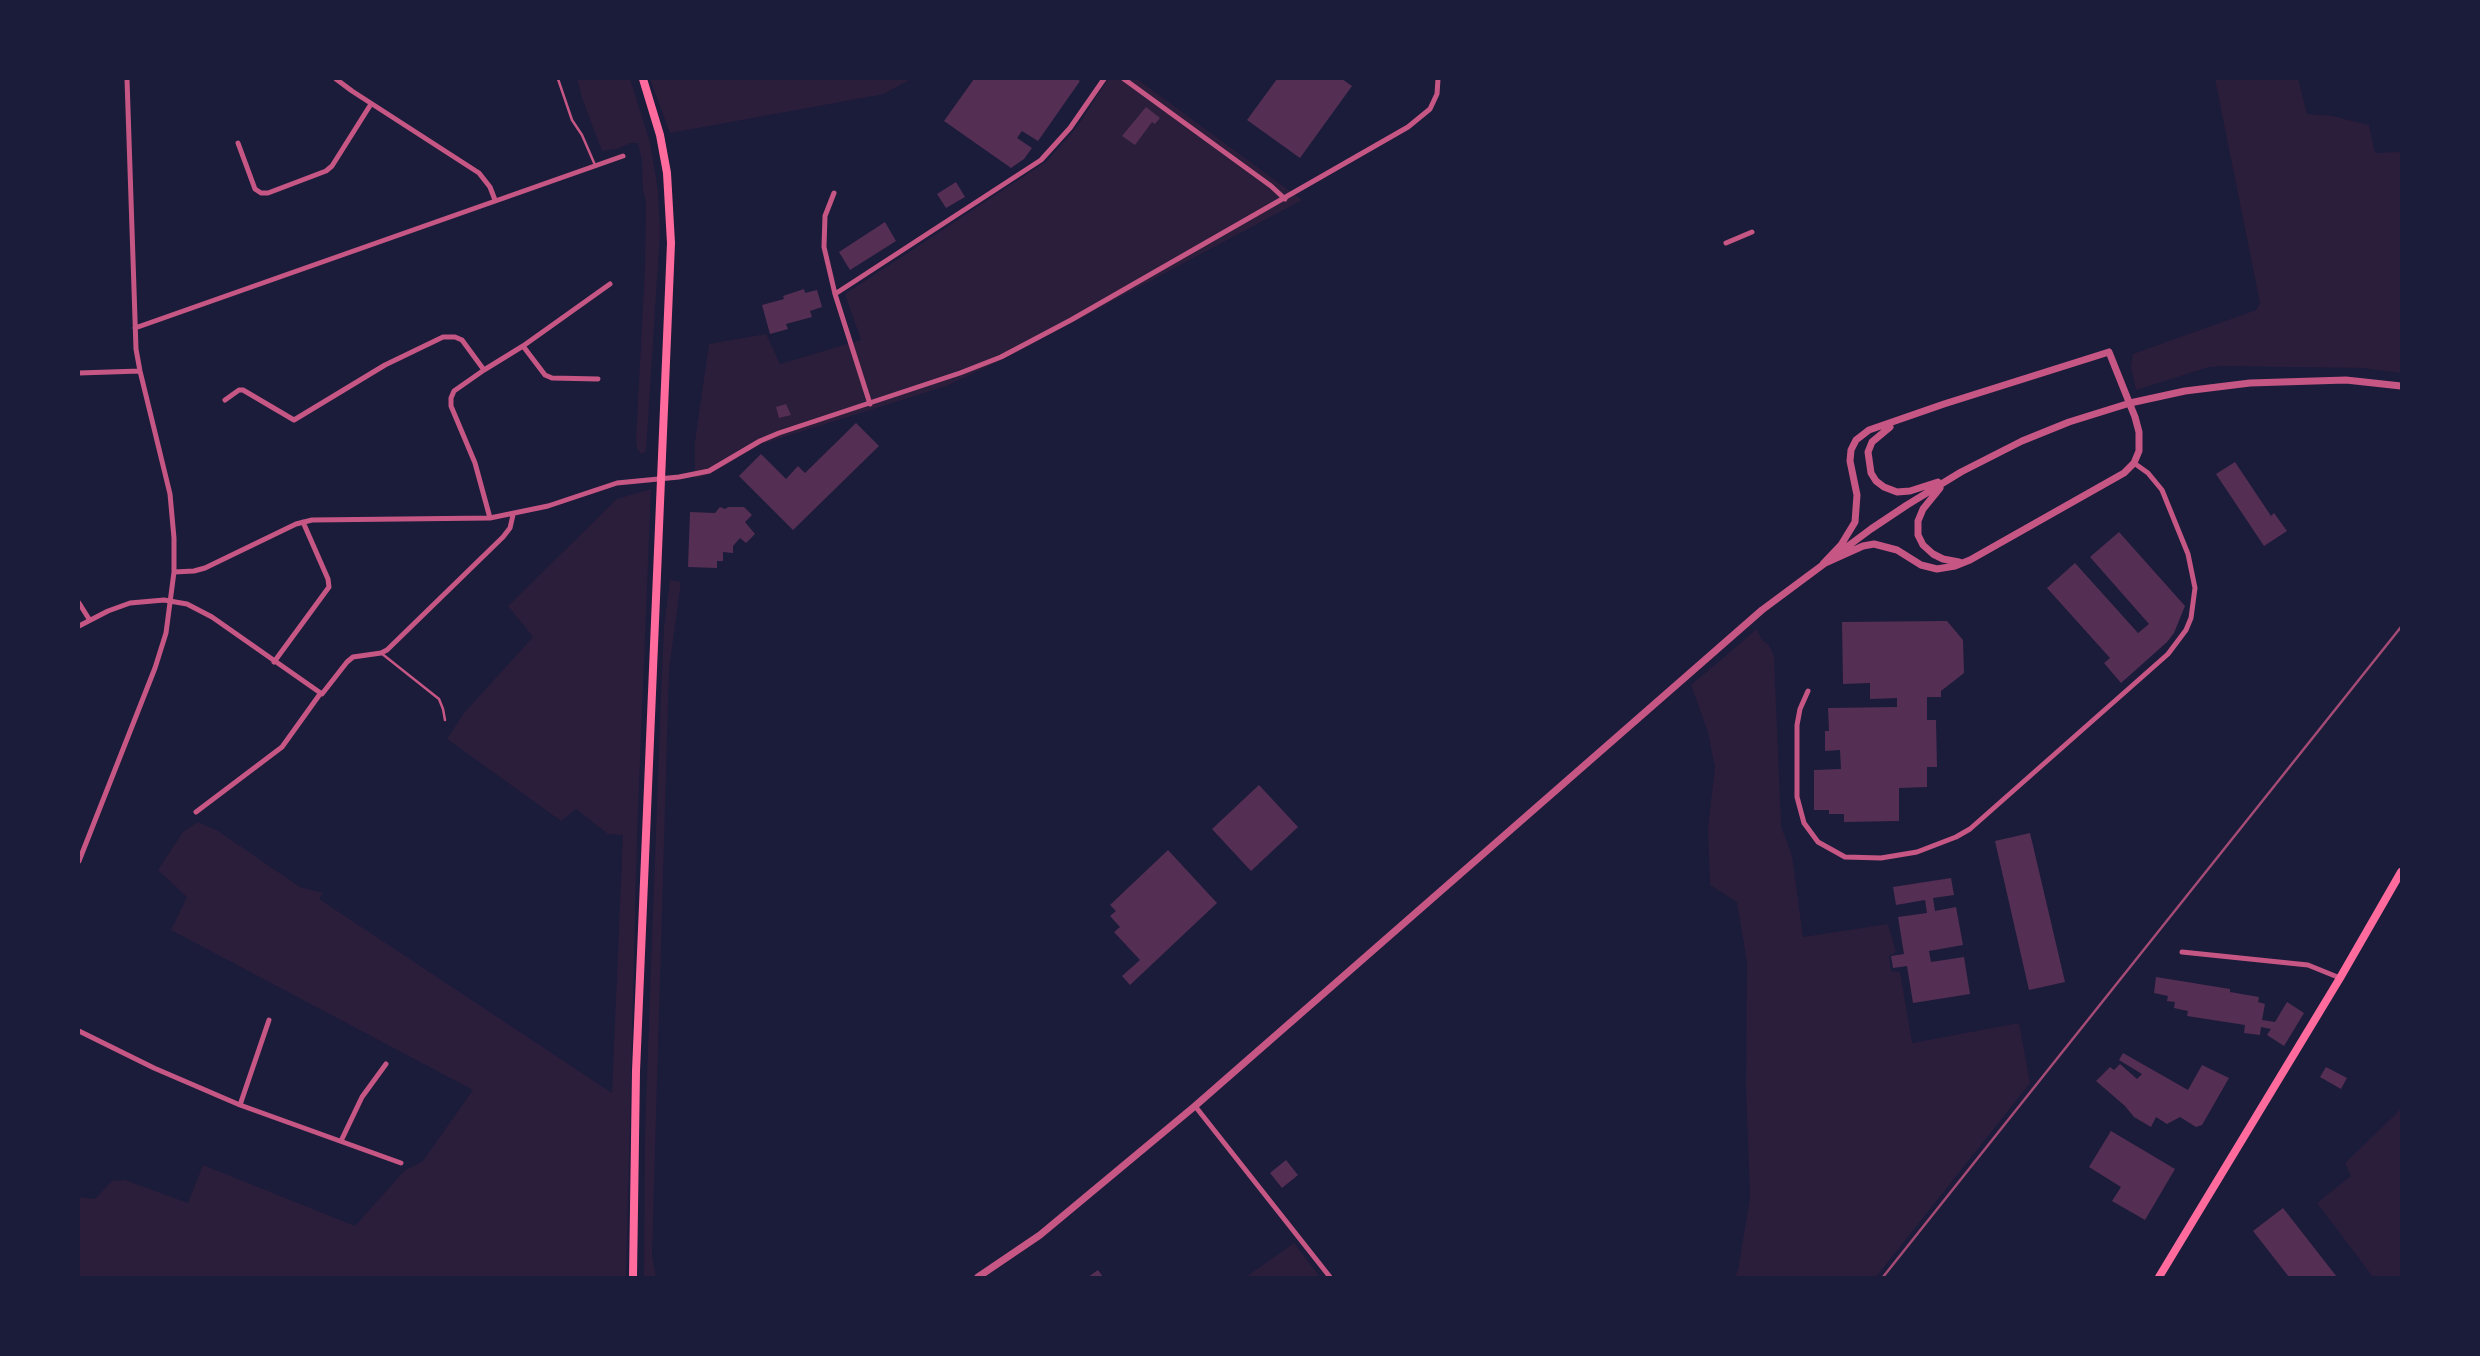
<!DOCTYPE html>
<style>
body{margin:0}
#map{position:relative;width:2480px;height:1356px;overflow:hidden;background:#1b1b3a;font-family:Karla,sans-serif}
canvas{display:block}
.frame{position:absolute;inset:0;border:80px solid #1b1b3a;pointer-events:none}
</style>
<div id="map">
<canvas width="2480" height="1356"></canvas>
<div class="frame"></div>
</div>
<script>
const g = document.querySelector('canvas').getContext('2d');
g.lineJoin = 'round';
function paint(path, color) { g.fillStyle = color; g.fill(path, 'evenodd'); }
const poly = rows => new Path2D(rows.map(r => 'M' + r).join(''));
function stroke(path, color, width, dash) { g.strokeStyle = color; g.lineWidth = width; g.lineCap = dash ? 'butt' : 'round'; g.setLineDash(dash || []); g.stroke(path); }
paint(poly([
 [577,79,630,79,650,142,658,191,660,233,646,451,641,454,637,448,636,440,645,267,646,201,643,190,642,161,638,143,630,143,617,149,602,151,582,98],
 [650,79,911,79,884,94,670,133],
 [1108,79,1137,79,1302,200,1002,360,946,386,762,444,710,474,695,479,695,441,709,344,766,334,780,364,861,340,845,294,1047,161,1077,127],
 [2215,79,2298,79,2307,114,2332,116,2369,125,2375,153,2401,152,2401,373,2363,368,2225,366,2209,367,2136,390,2131,366,2133,354,2256,310,2260,303],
 [651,489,637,835,626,1277,79,1277,79,1197,95,1199,112,1181,125,1180,188,1203,203,1165,355,1226,405,1170,422,1162,473,1090,171,930,187,897,158,870,183,832,198,822,218,831,300,887,323,893,319,899,612,1093,623,835,608,834,576,809,561,821,447,739,464,713,533,637,508,606,617,499],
 [670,580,681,582,669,669,652,1255,656,1277,644,1277,645,1131,661,696,664,627],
 [1757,629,1761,639,1769,645,1774,656,1781,826,1792,856,1803,937,1888,924,1896,952,1889,956,1891,971,1900,972,1912,1043,2019,1023,2030,1083,1876,1277,1735,1277,1738,1270,1750,1198,1746,1086,1747,962,1737,902,1710,885,1708,827,1715,768,1708,732,1691,685],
 [2401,1109,2401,1277,2373,1277,2317,1203,2351,1176,2345,1163],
 [1294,1243,1320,1277,1246,1277]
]), '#2a1e3b');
paint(poly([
 [974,79,1076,79,1080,81,1038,141,1022,131,1017,138,1032,148,1024,159,1011,168,944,121],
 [1277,79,1342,79,1352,86,1300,158,1247,120],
 [1146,107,1160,118,1155,124,1152,122,1135,145,1122,136],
 [956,182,965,197,946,208,937,194],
 [885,222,896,241,850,270,839,252],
 [804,289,805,293,817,290,822,307,810,311,812,317,786,324,788,329,770,334,762,305,784,299,783,296],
 [786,404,791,415,779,418,776,407],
 [856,423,879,446,793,530,739,476,761,454,786,479,798,466,805,473],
 [2235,462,2271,516,2274,513,2287,531,2264,546,2216,474],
 [720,507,725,509,728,507,744,507,752,515,745,522,755,534,746,543,740,538,733,546,733,553,723,552,723,561,717,561,717,568,688,567,690,512,715,513],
 [2119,532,2185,606,2174,633,2167,642,2121,683,2104,663,2110,658,2047,588,2075,563,2138,633,2149,624,2090,557],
 [1947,621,1963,640,1964,673,1941,691,1941,697,1927,697,1927,720,1936,720,1937,767,1927,767,1927,787,1899,788,1899,821,1844,822,1844,814,1829,814,1829,810,1814,810,1814,770,1841,769,1840,750,1825,751,1825,731,1829,731,1828,708,1897,707,1897,698,1870,699,1870,683,1843,684,1842,622],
 [1259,785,1298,827,1251,871,1212,829],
 [2030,833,2065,982,2029,990,1995,841],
 [1168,850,1217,903,1130,985,1122,976,1140,960,1114,932,1120,927,1110,916,1116,911,1110,905],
 [1951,878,1954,895,1933,898,1935,911,1956,907,1963,945,1929,951,1931,962,1964,957,1970,994,1913,1003,1907,966,1893,968,1891,956,1904,954,1898,917,1927,913,1925,900,1896,905,1893,887],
 [2156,977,2230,989,2230,992,2259,997,2258,1002,2265,1004,2262,1020,2275,1022,2287,1002,2304,1013,2284,1046,2267,1035,2271,1029,2261,1027,2260,1035,2244,1033,2245,1025,2187,1016,2188,1011,2174,1008,2175,1002,2167,1001,2168,996,2154,993],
 [2123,1053,2188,1090,2202,1065,2229,1078,2202,1125,2196,1127,2180,1117,2167,1124,2156,1117,2151,1127,2134,1117,2125,1106,2096,1081,2110,1067,2114,1070,2120,1064,2137,1079,2142,1074,2119,1060],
 [2326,1067,2347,1078,2341,1089,2320,1077],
 [2111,1131,2175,1169,2145,1220,2112,1201,2121,1187,2089,1167],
 [1286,1160,1298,1175,1282,1188,1270,1173],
 [2283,1208,2337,1277,2289,1277,2253,1231],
 [1098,1270,1103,1277,1088,1277]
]), '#542f53');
stroke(poly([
 [558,79,572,120,582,135,595,165],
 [381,653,439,699,443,709,445,720]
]), '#c65784', 2.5);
stroke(poly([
 [336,79,352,91,479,173,490,187,495,200],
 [1124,79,1271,186,1285,199],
 [238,143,255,189,261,193,268,193,326,171,332,166,371,104],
 [834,193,825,216,824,247,835,294,870,404],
 [1726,243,1752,232],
 [835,294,1041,160,1070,128,1104,79],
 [135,328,623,156],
 [523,346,545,375,552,378,598,379],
 [79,373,140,371],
 [225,400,239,390,243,390,294,420,385,365,443,337,455,337,462,340,484,370],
 [490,518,475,463,451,406,451,398,454,391,484,370,523,346,610,284],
 [174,572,194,571,205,568,296,524,312,520,490,518,548,506,617,483,679,477,709,471,760,441,779,433,960,373,1001,357,1071,320,1408,127,1430,109,1437,94,1438,79],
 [79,603,89,619],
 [79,626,108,611,130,603,164,600,187,604,212,617,322,694,347,662,353,657,381,653,387,650,503,537,510,528,513,515],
 [274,662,329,587,328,579,303,522],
 [1808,691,1800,709,1797,725,1797,797,1804,823,1818,842,1845,857,1881,858,1917,852,1956,837,1970,829,2168,654,2186,630,2191,618,2195,588,2188,554,2162,490,2148,473,2134,463],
 [196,812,282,747,320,694],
 [79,861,155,668,166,633,174,572,174,538,170,494,140,371,136,349,127,79],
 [2182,952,2308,965,2340,978],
 [79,1031,154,1068,240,1105,401,1163],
 [240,1105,269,1020],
 [1195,1106,1330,1277],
 [341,1141,362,1097,386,1064]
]), '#c65784', 5);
stroke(poly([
 [2109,352,2135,417,2139,432,2139,451,2134,463,2124,473,1970,560,1955,566,1937,569,1921,565,1897,550,1874,544,1863,546,1823,564,1841,545,1855,522,1857,495,1850,461,1851,450,1856,440,1869,430,1944,404,2109,352],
 [1890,427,1872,442,1868,452,1871,473,1876,481,1884,487,1897,492,1910,491,1938,482],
 [1940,488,1923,509,1918,521,1918,535,1923,545,1933,554,1943,559,1959,562],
 [978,1277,1040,1235,1195,1106,1762,610,1871,529,1907,505,1961,472,2022,441,2069,422,2130,403,2185,391,2250,383,2346,380,2401,386]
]), '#c65784', 7);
stroke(poly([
 [633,1277,636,1071,671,243,667,173,660,135,643,79],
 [2159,1277,2340,978,2401,872]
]), '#ff6b9d', 8);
stroke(poly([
 [1883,1277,2401,627]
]), '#a44b75', 2.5);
</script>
